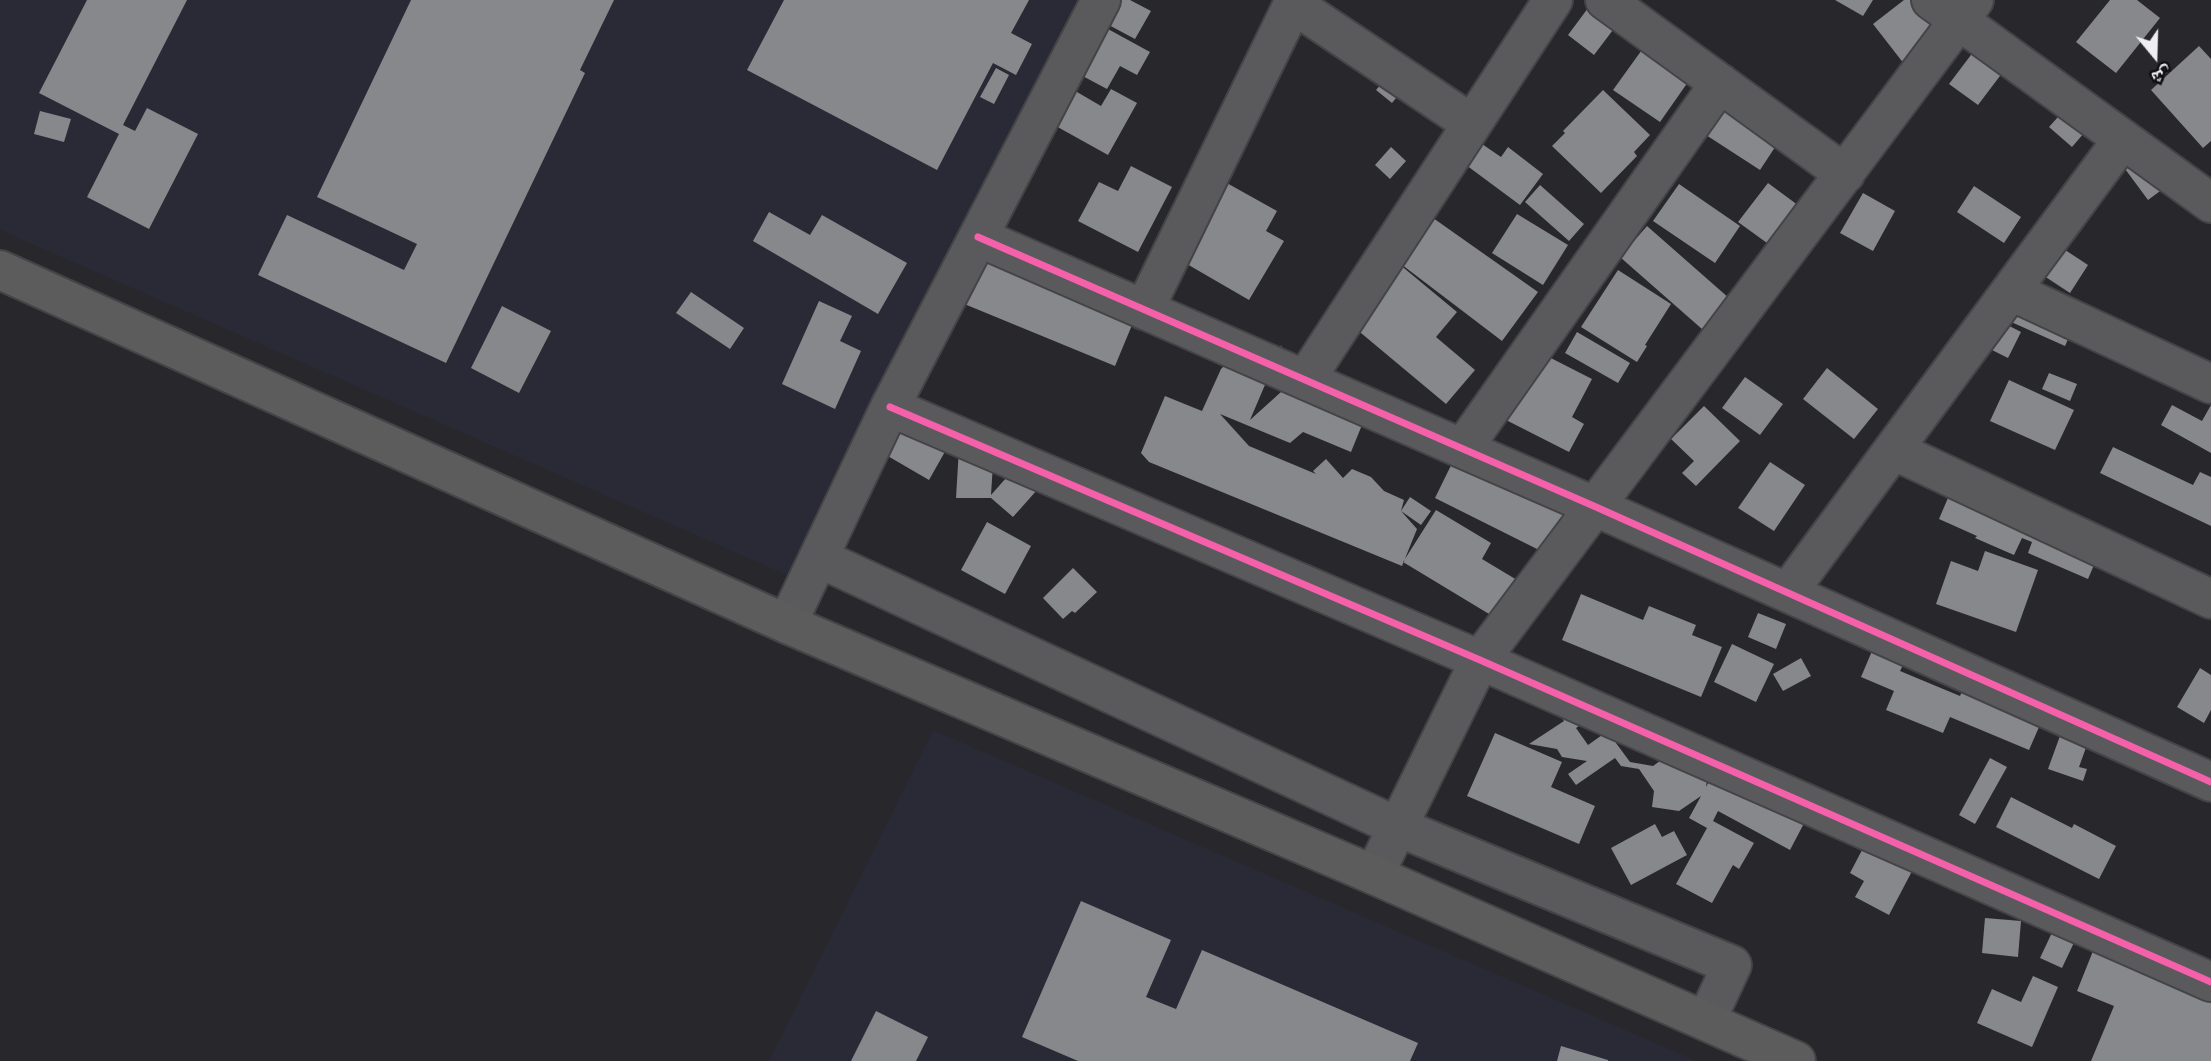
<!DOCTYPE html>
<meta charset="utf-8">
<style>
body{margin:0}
#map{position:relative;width:2211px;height:1061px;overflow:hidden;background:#27272c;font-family:Signika,"Noto Naskh Arabic",sans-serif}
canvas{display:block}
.north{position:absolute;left:2120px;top:21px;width:70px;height:70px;-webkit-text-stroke:5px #101013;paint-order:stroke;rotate:161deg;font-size:19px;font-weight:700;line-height:28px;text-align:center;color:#eeeef3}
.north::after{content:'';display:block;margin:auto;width:24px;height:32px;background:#eeeef3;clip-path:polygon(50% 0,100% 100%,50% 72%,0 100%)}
</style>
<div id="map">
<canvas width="2211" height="1061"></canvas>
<div class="north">ش</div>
</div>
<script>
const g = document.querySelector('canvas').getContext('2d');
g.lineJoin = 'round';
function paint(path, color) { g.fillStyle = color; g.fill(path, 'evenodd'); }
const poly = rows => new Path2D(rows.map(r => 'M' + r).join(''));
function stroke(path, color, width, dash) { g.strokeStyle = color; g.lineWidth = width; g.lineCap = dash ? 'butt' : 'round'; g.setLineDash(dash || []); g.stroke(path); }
paint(poly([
 [0,0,1079,0,789,576,0,230],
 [933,730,1697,1061,769,1061]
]), '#2a2a36');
paint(poly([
 [87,0,187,0,123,125,135,131,147,108,198,134,149,229,87,197,119,134,39,93],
 [411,0,614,0,580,70,585,73,446,363,258,275,287,215,404,270,417,244,317,197],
 [784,0,1029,0,1011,33,1032,44,1016,75,993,63,937,170,747,70],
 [1098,0,1130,0,1151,11,1135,39,1090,15],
 [1594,0,1625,14,1594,55,1568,35],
 [1835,0,1873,0,1863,16],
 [1904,0,1934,0,1958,30,1908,69,1873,24],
 [2110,0,2137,0,2160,18,2116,73,2076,42],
 [1086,17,1150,52,1137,75,1120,66,1107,89,1060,64],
 [1649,40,1695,72,1660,122,1613,90],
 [1980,43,2009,64,1978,105,1949,84],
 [2199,46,2211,59,2211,141,2203,148,2151,90],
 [996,68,1009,75,994,104,980,97],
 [1389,75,1404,88,1392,103,1376,90],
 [1065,85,1101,106,1111,89,1137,103,1108,155,1045,120],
 [1603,90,1650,135,1634,152,1637,156,1601,193,1552,146,1565,133,1563,131],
 [1735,91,1789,126,1760,170,1706,135],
 [2074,99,2097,118,2072,147,2049,127],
 [40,111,71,119,64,142,34,134],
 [1482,144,1501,157,1508,147,1543,174,1520,205,1466,165],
 [1391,147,1406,161,1390,179,1375,165],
 [2117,158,2171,183,2148,200],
 [1131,166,1172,187,1138,252,1078,221,1099,182,1118,191],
 [1225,182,1277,211,1266,231,1284,241,1249,300,1180,260],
 [1768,183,1814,217,1785,256,1738,222],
 [1679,184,1740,226,1715,263,1653,221],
 [1540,185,1584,224,1569,241,1525,202],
 [1974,186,2021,217,2004,243,1957,212],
 [1863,193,1895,211,1873,251,1840,233],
 [769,212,810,235,822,215,907,263,878,314,753,241],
 [1426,213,1538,292,1502,341,1393,258],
 [1517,214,1568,245,1543,285,1492,253],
 [1647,226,1746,313,1719,344,1620,257],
 [2053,242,2088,265,2070,293,2035,270],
 [979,248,1137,313,1115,366,957,301],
 [1393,259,1457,312,1436,337,1475,370,1446,404,1343,318],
 [1618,270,1671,304,1645,345,1647,346,1637,362,1581,327],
 [2014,288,2078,317,2065,346,2000,317],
 [691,292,744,328,730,349,676,313],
 [819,301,852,316,840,341,861,351,835,409,782,384],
 [502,306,551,331,519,393,471,368],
 [1994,318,2021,332,2008,358,1980,344],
 [1577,332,1630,363,1618,383,1565,353],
 [1282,345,1250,420,1281,392,1288,377,1364,420,1351,452,1303,432,1290,443,1220,414,1249,446,1316,474,1313,471,1326,459,1343,478,1352,469,1371,477,1384,491,1404,500,1401,511,1410,497,1431,511,1421,525,1401,511,1417,529,1402,566,1149,462,1141,453,1165,396,1202,411,1221,369,1233,357,1249,374],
 [1541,353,1592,379,1572,417,1584,424,1569,452,1506,420],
 [1827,368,1878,409,1854,439,1803,399],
 [2049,373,2077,384,2070,401,2042,389],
 [1745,377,1783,404,1760,435,1722,408],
 [2009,380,2074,410,2055,450,1990,421],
 [906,395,960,425,929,480,886,455],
 [2172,405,2202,421,2211,405,2211,453,2161,425],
 [1704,406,1740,441,1696,486,1682,473,1694,461,1671,439],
 [960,431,995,433,991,495,1022,460,1046,480,1013,517,991,498,956,498],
 [1461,445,1588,507,1561,561,1435,498],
 [2113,447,2193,485,2200,472,2211,477,2211,526,2100,473],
 [1770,462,1805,485,1774,531,1738,508],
 [1962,465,2106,537,2088,579,2028,553,2032,542,2022,538,2014,555,1975,538,1977,536,1939,519],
 [1436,510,1491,543,1482,559,1517,580,1494,617,1403,562],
 [987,522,1031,546,1005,594,961,570],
 [1985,551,2038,570,2016,632,1936,604,1951,561,1978,571],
 [1073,568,1097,592,1075,613,1072,611,1063,619,1043,598],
 [1581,594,1643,620,1649,606,1696,625,1692,635,1722,647,1701,697,1562,640],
 [1758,613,1786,624,1776,649,1748,637],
 [1732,644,1774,664,1756,702,1714,682],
 [1875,644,1907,657,1900,671,1960,696,1968,678,2046,711,2029,750,1950,717,1943,733,1886,710,1894,691,1861,677],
 [1801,658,1811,676,1783,691,1773,674],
 [2200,668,2211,675,2211,710,2204,723,2177,707],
 [1549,700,1603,709,1576,728,1588,745,1619,723,1616,743,1630,762,1653,766,1685,743,1712,748,1706,787,1720,761,1811,810,1790,850,1718,811,1713,821,1754,843,1739,869,1733,865,1712,903,1676,884,1707,828,1689,818,1701,796,1679,811,1652,807,1654,791,1639,769,1621,766,1615,758,1576,785,1568,774,1587,761,1562,757,1557,749,1529,744,1564,721],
 [2065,722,2092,731,2079,767,2087,769,2083,781,2048,769],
 [1495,733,1562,762,1551,787,1595,806,1579,844,1467,796],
 [1990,758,2007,767,1975,824,1959,815],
 [2011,797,2072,828,2074,824,2116,846,2099,879,1996,827],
 [1655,824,1662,837,1674,831,1687,855,1631,885,1611,848],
 [1872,831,1920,856,1889,915,1855,897,1864,881,1850,873],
 [1081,901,1171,940,1146,997,1176,1009,1202,950,1418,1043,1410,1061,1078,1061,1022,1037],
 [1985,918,2021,921,2018,957,1982,953],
 [2057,922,2079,932,2062,968,2040,958],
 [2101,931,2211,974,2211,1061,2091,1061,2114,1006,2077,991],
 [2033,976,2058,987,2032,1047,1977,1023,1992,989,2021,1002],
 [876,1011,928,1037,916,1061,851,1061],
 [1561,1046,1608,1060,1608,1061,1557,1061]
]), '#87888c');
const street = poly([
 [1605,0,1845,174],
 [1931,0,2211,203],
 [1293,4,1472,124],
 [978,237,1596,507,2211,782],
 [2011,291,2211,384],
 [1144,310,1295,0],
 [1305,380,1553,0],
 [890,407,1480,660,2211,982],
 [1463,448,1720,83],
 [1893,450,2211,599],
 [819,558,1398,827,1732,965,1706,1021],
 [1788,592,2123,139],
 [787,624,890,407,1101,0],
 [1374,875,1480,660,1974,0]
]);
const secondary = poly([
 [0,270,787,624,1374,875,1796,1061]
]);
stroke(street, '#444447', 42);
stroke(secondary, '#444447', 42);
stroke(street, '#5a5a5c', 38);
stroke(secondary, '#5c5c5d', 38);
stroke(poly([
 [978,237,1596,507,2211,782],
 [890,407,1480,660,2211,982]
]), '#f560ab', 7);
</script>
